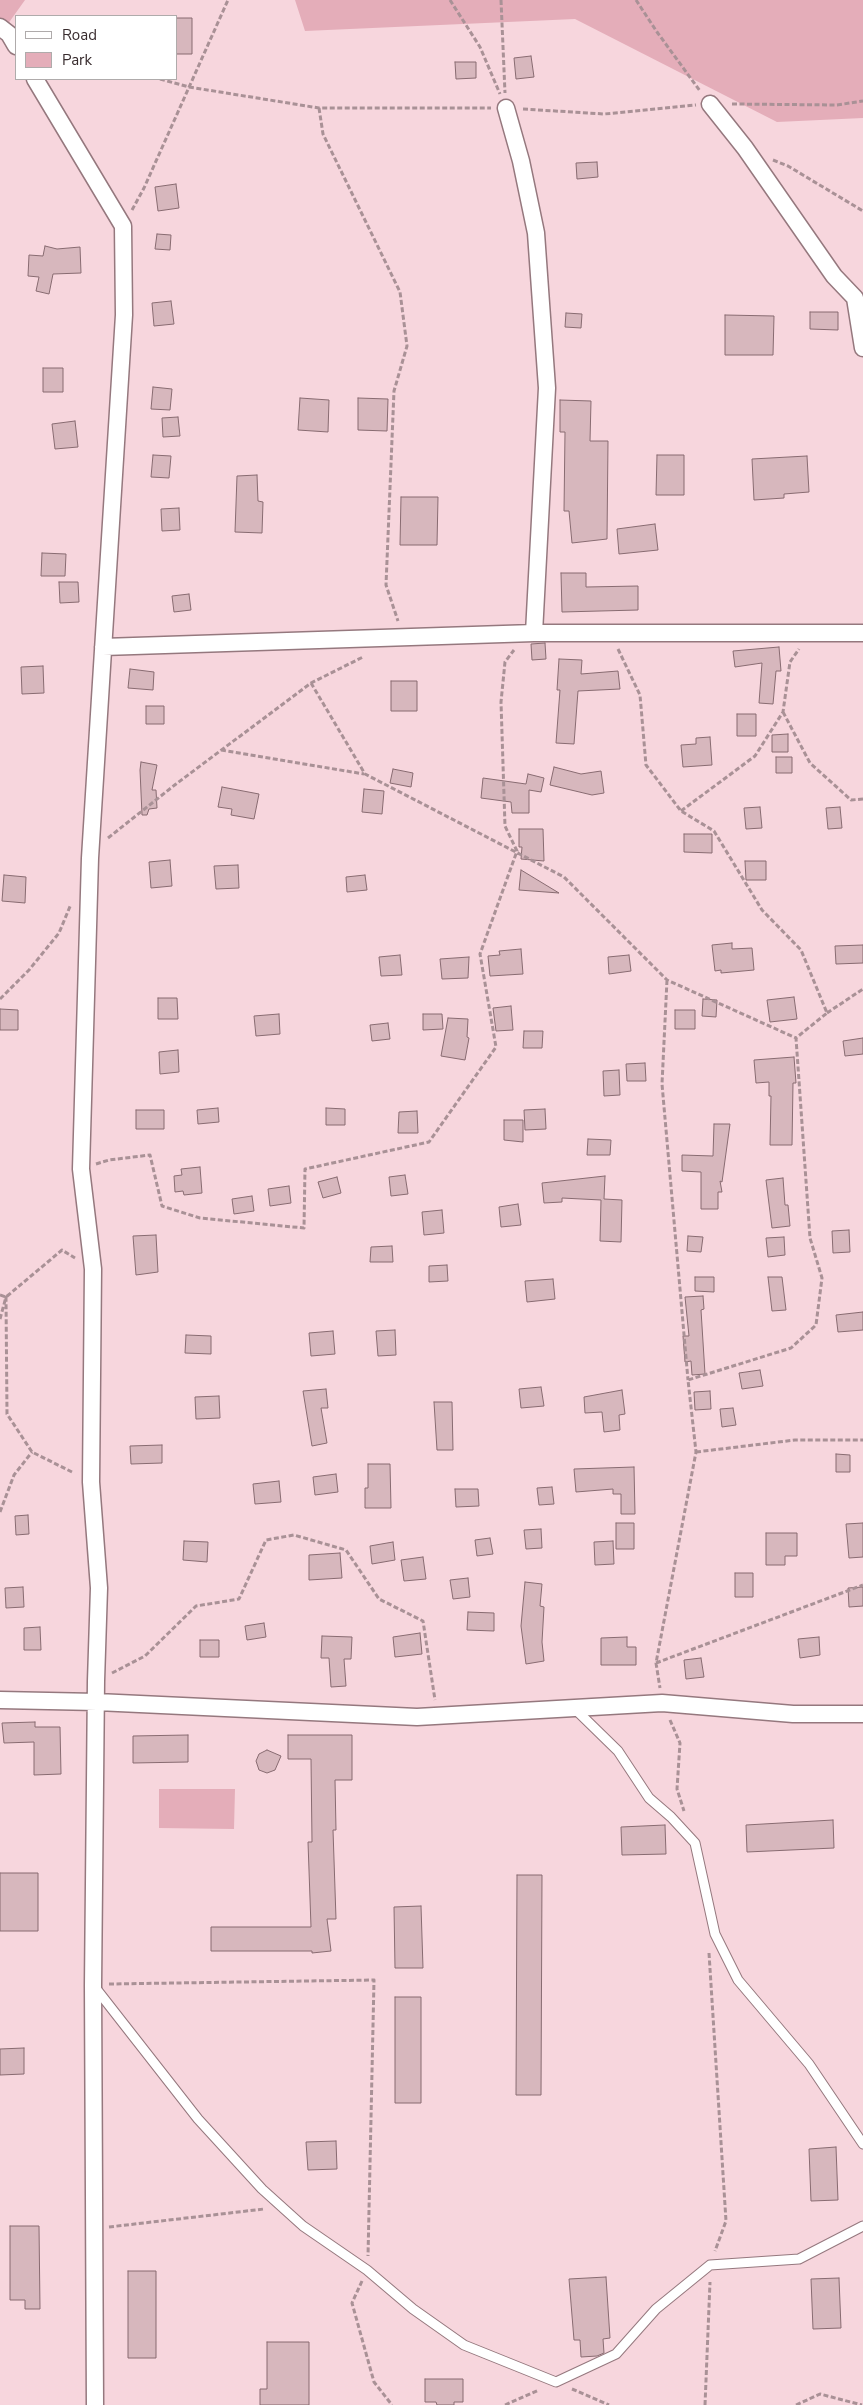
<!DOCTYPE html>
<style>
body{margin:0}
#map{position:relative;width:863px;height:2405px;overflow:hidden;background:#f7d6dd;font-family:"Nunito Sans",sans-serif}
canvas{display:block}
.legend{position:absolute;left:15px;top:15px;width:162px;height:65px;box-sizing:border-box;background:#fff;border:1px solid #afabab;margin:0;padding:6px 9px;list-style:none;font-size:15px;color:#382c2e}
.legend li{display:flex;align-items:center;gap:10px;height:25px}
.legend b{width:25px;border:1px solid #afabab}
</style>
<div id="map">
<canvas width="863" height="2405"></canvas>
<ul class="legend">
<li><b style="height:6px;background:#fff"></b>Road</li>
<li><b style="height:14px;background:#e4adb9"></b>Park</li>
</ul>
</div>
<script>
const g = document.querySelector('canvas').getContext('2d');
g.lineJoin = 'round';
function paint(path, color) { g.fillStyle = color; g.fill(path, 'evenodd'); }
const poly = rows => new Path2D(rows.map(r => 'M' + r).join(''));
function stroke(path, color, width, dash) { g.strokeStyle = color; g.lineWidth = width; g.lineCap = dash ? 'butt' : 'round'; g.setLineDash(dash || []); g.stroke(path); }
paint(poly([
 [0,0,25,0,0,35],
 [295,0,863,0,863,118,777,122,575,19,305,31],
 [159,1789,235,1789,234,1829,159,1828]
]), '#e4adb9');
const building = poly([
 [176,18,192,18,192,54,176,54,176,18],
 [531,56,534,77,516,79,514,58,531,56],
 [455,62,476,62,476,78,456,79,455,62],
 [597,162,598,177,577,179,576,163,597,162],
 [176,184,179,208,158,211,155,187,176,184],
 [157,234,171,235,170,250,155,249,157,234],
 [45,246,57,249,80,247,81,273,53,274,49,294,36,291,39,277,28,276,29,255,43,256,45,246],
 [171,301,174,324,154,326,152,303,171,301],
 [810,312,838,312,838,330,810,329,810,312],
 [566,313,582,314,581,328,565,327,566,313],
 [725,315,774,316,773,355,725,355,725,315],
 [43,368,63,368,63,392,43,392,43,368],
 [153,387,172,389,170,410,151,409,153,387],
 [300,398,329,400,328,432,298,430,300,398],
 [358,398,388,399,387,431,358,430,358,398],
 [560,400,591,401,590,441,608,441,607,539,572,543,569,511,564,511,565,432,560,432,560,400],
 [178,417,180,436,163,437,162,418,178,417],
 [75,421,78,447,55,449,52,424,75,421],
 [153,455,171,456,169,478,151,477,153,455],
 [657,455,684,455,684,495,656,495,657,455],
 [807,456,809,492,784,494,784,498,754,500,752,459,807,456],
 [257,475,258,501,263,502,262,533,235,532,237,476,257,475],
 [401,497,438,497,437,545,400,545,401,497],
 [179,508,180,530,162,531,161,509,179,508],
 [655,524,658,550,619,554,617,529,655,524],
 [42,553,66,554,65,576,41,576,42,553],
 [561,573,586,573,586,587,638,586,638,610,562,612,561,573],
 [59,582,78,582,79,602,60,603,59,582],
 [189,594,191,610,174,612,172,596,189,594],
 [545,643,546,659,532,660,531,644,545,643],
 [779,647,781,671,776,671,773,704,759,703,762,663,735,667,733,651,779,647],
 [559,659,582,660,581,674,618,671,620,689,578,691,574,744,556,743,560,690,557,690,559,659],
 [43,666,44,693,22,694,21,667,43,666],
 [130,669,154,672,153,690,128,688,130,669],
 [391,681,417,681,417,711,391,711,391,681],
 [146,706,164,706,164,724,146,724,146,706],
 [737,714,756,714,756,736,737,736,737,714],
 [788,734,788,752,772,752,772,735,788,734],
 [710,737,712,765,683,767,681,745,696,744,696,738,710,737],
 [776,757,792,757,792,773,776,773,776,757],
 [141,762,157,765,152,790,156,790,157,808,149,809,147,815,142,815,140,770,141,762],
 [554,767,581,774,601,771,604,793,592,795,550,785,554,767],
 [393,769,413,773,411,787,390,783,393,769],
 [528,774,544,778,541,792,529,790,529,813,512,813,511,802,481,798,483,778,526,784,528,774],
 [222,787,259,794,254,819,231,815,232,809,218,807,222,787],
 [364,789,384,791,382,814,362,812,364,789],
 [760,807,762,828,746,829,744,808,760,807],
 [840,807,842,828,828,829,826,808,840,807],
 [519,829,543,829,544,861,521,859,522,847,519,847,519,829],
 [684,834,712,834,712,853,684,852,684,834],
 [170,860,172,886,151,888,149,862,170,860],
 [745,861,766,861,766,880,746,880,745,861],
 [238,865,239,888,216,889,214,866,238,865],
 [521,870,559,893,519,890,521,870],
 [4,875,26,877,25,903,2,901,4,875],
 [365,875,367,890,347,892,346,877,365,875],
 [732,943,732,949,752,948,754,970,721,973,721,970,715,971,712,945,732,943],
 [863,945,863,963,836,964,835,946,863,945],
 [521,949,523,974,490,976,488,956,500,955,499,951,521,949],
 [400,955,402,975,381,976,379,957,400,955],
 [629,955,631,971,609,974,608,957,629,955],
 [469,957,468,978,442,979,440,959,469,957],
 [794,997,797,1019,770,1022,767,1000,794,997],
 [158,998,177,998,178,1019,158,1019,158,998],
 [703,999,717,1000,716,1017,702,1016,703,999],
 [511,1006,513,1030,496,1031,493,1008,511,1006],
 [0,1009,18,1010,18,1030,0,1030,0,1009],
 [675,1010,695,1010,695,1029,675,1029,675,1010],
 [279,1014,280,1034,256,1036,254,1016,279,1014],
 [423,1014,442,1014,443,1029,423,1030,423,1014],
 [448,1018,468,1019,467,1037,469,1038,465,1060,441,1056,448,1018],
 [388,1023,390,1039,372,1041,370,1025,388,1023],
 [524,1031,543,1031,542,1048,523,1048,524,1031],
 [863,1038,863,1054,845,1056,843,1041,863,1038],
 [178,1050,179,1072,160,1074,159,1052,178,1050],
 [794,1057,796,1083,793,1083,792,1145,770,1145,771,1096,769,1096,769,1082,756,1083,754,1060,794,1057],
 [645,1063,646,1081,627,1081,626,1064,645,1063],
 [619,1070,620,1095,604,1096,603,1071,619,1070],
 [218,1108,219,1122,198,1124,197,1110,218,1108],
 [326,1108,345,1109,345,1125,326,1125,326,1108],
 [545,1109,546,1129,525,1130,524,1110,545,1109],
 [136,1110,164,1110,164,1129,136,1129,136,1110],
 [417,1111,418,1133,398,1133,399,1112,417,1111],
 [504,1120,523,1120,523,1142,504,1140,504,1120],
 [714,1124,730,1124,722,1182,720,1181,722,1192,718,1192,718,1209,701,1209,701,1172,682,1171,682,1155,713,1156,714,1124],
 [588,1139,611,1140,610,1155,587,1155,588,1139],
 [200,1167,202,1193,184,1195,183,1191,175,1192,174,1176,182,1175,181,1169,200,1167],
 [405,1175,408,1194,391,1196,389,1177,405,1175],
 [605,1176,604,1199,622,1200,621,1242,600,1241,601,1200,562,1198,562,1202,544,1203,542,1183,605,1176],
 [337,1177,341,1193,323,1198,318,1182,337,1177],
 [783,1178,785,1205,788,1205,790,1226,772,1228,766,1180,783,1178],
 [289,1186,291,1203,270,1206,268,1189,289,1186],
 [252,1196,254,1211,234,1214,232,1199,252,1196],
 [518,1204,521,1225,501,1227,499,1207,518,1204],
 [442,1210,444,1233,424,1235,422,1212,442,1210],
 [849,1230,850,1252,833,1253,832,1231,849,1230],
 [156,1235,158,1272,136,1275,133,1236,156,1235],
 [688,1236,703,1237,701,1252,687,1251,688,1236],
 [784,1237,785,1255,768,1257,766,1238,784,1237],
 [392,1246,393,1262,370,1262,371,1247,392,1246],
 [447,1265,448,1281,429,1282,429,1266,447,1265],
 [695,1277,714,1277,714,1292,695,1291,695,1277],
 [768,1277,782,1277,786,1310,772,1311,768,1277],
 [553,1279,555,1299,527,1302,525,1281,553,1279],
 [703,1296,704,1309,701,1310,705,1374,692,1375,691,1361,685,1362,683,1336,689,1336,685,1297,703,1296],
 [863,1312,863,1330,838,1332,836,1315,863,1312],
 [395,1330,396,1355,378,1356,376,1331,395,1330],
 [333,1331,335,1354,311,1356,309,1333,333,1331],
 [186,1335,211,1336,211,1354,185,1353,186,1335],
 [760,1370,763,1386,742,1389,739,1373,760,1370],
 [541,1387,544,1406,521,1408,519,1389,541,1387],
 [326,1389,328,1408,321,1408,327,1443,312,1446,303,1391,326,1389],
 [622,1390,625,1414,619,1415,620,1430,604,1432,602,1412,585,1413,584,1397,622,1390],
 [710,1391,711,1409,695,1410,694,1392,710,1391],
 [219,1396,220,1418,196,1419,195,1397,219,1396],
 [434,1402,452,1402,453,1450,437,1450,434,1402],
 [733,1408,736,1425,722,1427,720,1409,733,1408],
 [162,1445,162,1463,131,1464,130,1446,162,1445],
 [836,1454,850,1455,850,1472,836,1472,836,1454],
 [368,1464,390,1464,391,1508,365,1508,365,1488,368,1488,368,1464],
 [634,1467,635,1514,621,1514,621,1494,613,1494,613,1489,576,1492,574,1469,634,1467],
 [336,1474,338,1492,315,1495,313,1477,336,1474],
 [279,1481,281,1502,255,1504,253,1484,279,1481],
 [552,1487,554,1504,539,1505,537,1488,552,1487],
 [455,1489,478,1489,479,1506,456,1507,455,1489],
 [28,1515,29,1534,16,1535,15,1516,28,1515],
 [616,1523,634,1523,634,1549,616,1549,616,1523],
 [863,1523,863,1557,849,1558,846,1524,863,1523],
 [541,1529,542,1548,526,1549,524,1530,541,1529],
 [766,1533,797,1533,797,1556,785,1556,785,1565,766,1565,766,1533],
 [490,1538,493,1554,477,1556,475,1540,490,1538],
 [184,1541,208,1542,207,1562,183,1560,184,1541],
 [613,1541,614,1564,595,1565,594,1542,613,1541],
 [393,1542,395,1560,372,1564,370,1546,393,1542],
 [340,1553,342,1578,309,1580,309,1555,340,1553],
 [423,1557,426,1579,404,1581,401,1560,423,1557],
 [735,1573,753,1573,753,1597,735,1597,735,1573],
 [468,1578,470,1597,453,1599,450,1580,468,1578],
 [525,1582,542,1584,540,1606,544,1607,542,1642,544,1661,526,1664,521,1626,525,1582],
 [23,1587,24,1607,6,1608,5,1588,23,1587],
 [863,1587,863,1606,849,1607,848,1588,863,1587],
 [468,1612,494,1613,494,1631,467,1630,468,1612],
 [264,1623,266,1637,247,1640,245,1626,264,1623],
 [40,1627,41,1650,24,1650,24,1628,40,1627],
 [420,1633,422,1654,395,1657,393,1637,420,1633],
 [322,1636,352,1637,351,1659,344,1659,346,1686,331,1687,329,1658,321,1658,322,1636],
 [627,1637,627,1647,636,1647,636,1665,601,1665,601,1638,627,1637],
 [819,1637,820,1655,800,1658,798,1639,819,1637],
 [200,1640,219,1640,219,1657,200,1657,200,1640],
 [701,1658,704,1677,686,1679,684,1660,701,1658],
 [35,1722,35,1727,60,1727,61,1774,34,1775,34,1742,4,1743,2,1723,35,1722],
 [188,1735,188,1762,133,1763,133,1736,188,1735],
 [288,1735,352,1735,352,1780,335,1780,336,1830,333,1830,336,1919,327,1919,331,1951,312,1953,312,1951,211,1951,211,1927,311,1927,308,1842,312,1842,311,1759,288,1759,288,1735],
 [267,1750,281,1756,275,1770,267,1773,259,1770,256,1761,259,1754,267,1750],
 [833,1820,834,1848,747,1852,746,1825,833,1820],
 [665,1825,666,1854,622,1855,621,1827,665,1825],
 [0,1873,38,1873,38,1931,0,1931,0,1873],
 [517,1875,542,1875,541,2095,516,2095,517,1875],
 [421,1906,423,1968,395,1968,394,1907,421,1906],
 [395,1997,421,1997,421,2103,395,2103,395,1997],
 [24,2048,24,2074,0,2075,0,2049,24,2048],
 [336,2141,337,2169,308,2170,306,2142,336,2141],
 [836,2147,838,2200,811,2201,809,2149,836,2147],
 [10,2226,39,2226,40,2309,25,2309,25,2300,10,2300,10,2226],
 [128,2271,156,2271,156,2358,128,2358,128,2271],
 [606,2277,610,2338,603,2339,604,2353,597,2356,581,2357,580,2340,574,2340,569,2279,606,2277],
 [839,2278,841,2328,813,2329,811,2279,839,2278],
 [267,2342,309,2342,309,2405,260,2405,260,2389,267,2389,267,2342],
 [425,2379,463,2379,463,2402,454,2402,454,2405,437,2405,436,2402,425,2402,425,2379]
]);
paint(building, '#d7b7bd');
stroke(building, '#886b71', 1);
const service = poly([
 [575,1709,618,1751,649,1798,671,1817,695,1843,715,1934,738,1980,809,2064,863,2144],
 [94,1986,198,2119,262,2189,303,2226,367,2270,413,2309,464,2345,556,2382,616,2354,656,2309,710,2265,799,2259,863,2226]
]);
const minor = poly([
 [0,27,9,34,16,46],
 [35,79,123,226,124,315,90,858,81,1169,93,1269,91,1482,99,1588,96,1681,93,1985,95,2405],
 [710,104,745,148,834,276,855,298,863,348],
 [506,108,521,161,536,233,547,388,534,633],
 [103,647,534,633,863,633],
 [0,1700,97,1702,417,1717,662,1703,793,1714,863,1714]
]);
stroke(service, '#95787e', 11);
stroke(minor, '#95787e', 19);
stroke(poly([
 [450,0,480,47,500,94],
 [501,0,505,93],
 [636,0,657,32,700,91],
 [160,79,189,87,319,108,491,108],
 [732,104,837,105,863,101],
 [319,108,323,134,400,292,407,346,394,391,386,585,398,621],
 [523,109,604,114,696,105],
 [773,160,788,166,863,211],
 [132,210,144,188,228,0],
 [618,649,640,695,646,765,681,811,714,831,762,910,801,950,827,1013,796,1038,810,1238,822,1278,816,1325,791,1348,688,1380,696,1452,656,1663,660,1688],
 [311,683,365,774,564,877,667,980,796,1038],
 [783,712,810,763,851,800,863,799],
 [221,750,364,774],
 [681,811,755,756,783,712,790,662,799,649],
 [108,838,176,784,311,683,363,657],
 [667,980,662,1084,688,1380],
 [0,999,29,970,59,933,71,904],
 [827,1013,863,989],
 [96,1164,109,1160,150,1155,162,1206,200,1218,304,1228,305,1169,429,1142,496,1047,480,954,517,851,505,826,501,702,505,662,514,650],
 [0,1295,6,1297,62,1250,75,1258],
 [0,1319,6,1297,7,1414,32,1452,74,1473],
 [696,1452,795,1440,863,1440],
 [0,1512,14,1475,32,1452],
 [656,1663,863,1585],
 [112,1673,145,1656,196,1606,239,1599,266,1540,294,1535,346,1550,379,1599,423,1621,435,1700],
 [670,1720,680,1743,677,1789,684,1811],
 [709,1953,726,2221,715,2251],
 [109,1984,374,1980,368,2256],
 [109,2227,264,2209],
 [362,2281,352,2303,374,2382,392,2405],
 [572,2389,609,2405],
 [505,2405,539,2390],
 [705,2405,710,2282],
 [796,2405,820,2394,862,2405]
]), '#a99196', 3, [5, 2.5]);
stroke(service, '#fff', 9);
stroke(minor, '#fff', 16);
</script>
